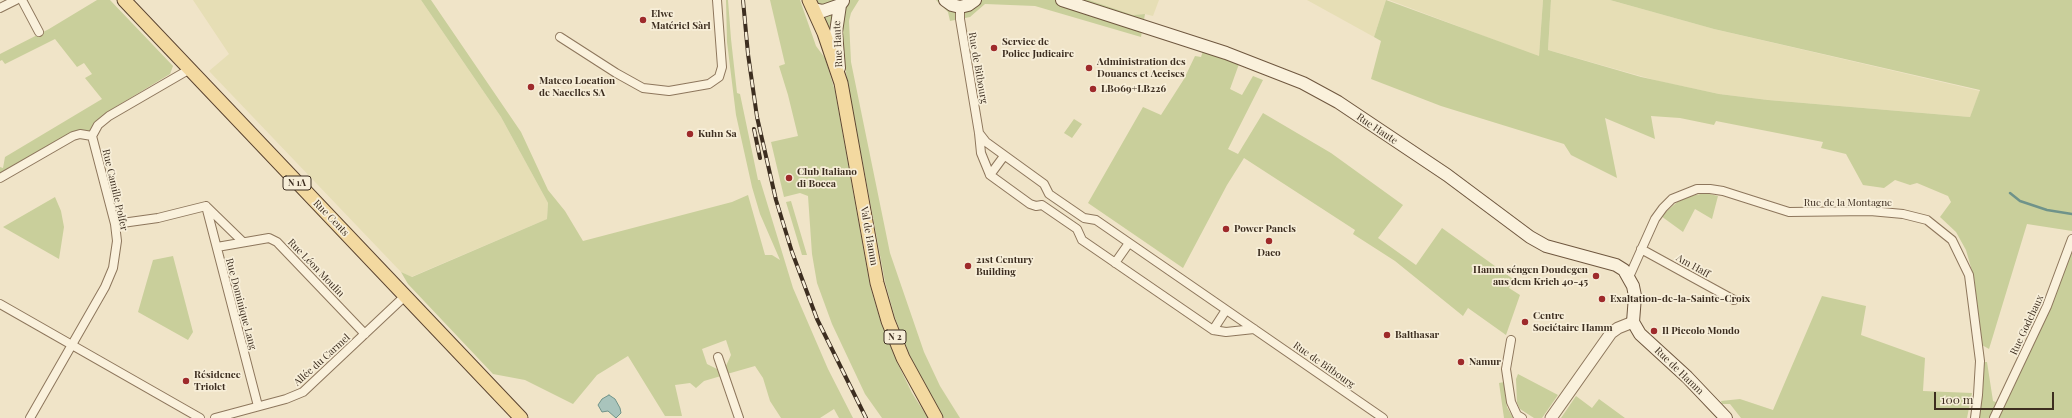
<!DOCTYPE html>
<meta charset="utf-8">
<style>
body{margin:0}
#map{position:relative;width:2072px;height:418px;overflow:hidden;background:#f0e4c8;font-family:"Playfair Display",serif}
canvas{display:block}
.scale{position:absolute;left:1934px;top:392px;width:120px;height:18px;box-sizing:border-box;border:2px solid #3d2e20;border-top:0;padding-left:5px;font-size:12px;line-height:14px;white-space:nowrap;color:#3d2e20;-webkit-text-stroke:3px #f7eed8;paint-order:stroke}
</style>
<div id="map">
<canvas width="2072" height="418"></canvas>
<div class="scale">100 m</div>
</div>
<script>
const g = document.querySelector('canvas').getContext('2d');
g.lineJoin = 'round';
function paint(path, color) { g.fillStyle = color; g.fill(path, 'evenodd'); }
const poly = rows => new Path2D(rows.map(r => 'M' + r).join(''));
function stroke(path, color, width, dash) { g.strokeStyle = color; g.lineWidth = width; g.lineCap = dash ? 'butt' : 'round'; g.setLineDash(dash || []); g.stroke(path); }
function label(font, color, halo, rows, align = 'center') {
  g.font = font + ' "Playfair Display",serif'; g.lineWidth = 3.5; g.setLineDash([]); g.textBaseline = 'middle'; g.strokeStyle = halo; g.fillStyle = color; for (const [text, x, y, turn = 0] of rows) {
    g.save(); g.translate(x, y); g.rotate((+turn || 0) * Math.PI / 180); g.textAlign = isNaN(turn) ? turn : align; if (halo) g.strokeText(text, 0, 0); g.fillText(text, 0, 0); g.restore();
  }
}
paint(poly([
 [193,0,421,0,501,117,548,203,547,219,411,277,401,272,209,71,229,54],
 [1089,0,1159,0,1153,16,1145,14,1133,15],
 [1307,0,1386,0,1374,37],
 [1389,0,1543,0,1539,57],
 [1551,0,1610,0,1714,29,1980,91,1970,117,1768,100,1719,94,1658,81,1548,50]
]), '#e6deb5');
paint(poly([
 [97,0,110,0,173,66,170,74,107,112,90,131,80,130,0,175,0,167,3,168,5,157,102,99,85,78,92,74,84,63,77,67,55,39,5,64,2,60,0,61,0,54,49,29],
 [421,0,431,0,521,132,548,190,565,211,583,241,732,202,748,195,765,255,772,255,780,260,760,214,752,187,736,115,727,42,726,0,728,0,731,39,737,93,740,94,758,180,760,180,793,288,828,369,853,418,839,418,834,409,820,418,781,418,770,401,763,378,755,366,727,374,725,368,731,355,726,340,702,349,707,364,719,370,721,376,704,381,696,388,690,383,675,385,682,416,665,416,628,356,597,375,573,404,525,380,493,374,408,284,401,272,412,277,547,219,548,203,501,117],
 [770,0,800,0,816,46,825,58,835,91,870,286,881,323,897,362,912,393,928,418,882,418,865,394,832,324,817,283,812,254,808,196,800,193,784,197,771,142,798,136,788,95,779,66,785,64],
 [817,0,859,0,851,13,849,21,851,62,890,253,924,352,940,386,960,418,944,418,910,356,895,318,885,282,844,62],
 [936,0,1089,0,1133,15,1145,14,1141,37,1035,6,985,4,970,17,950,21,948,12],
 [1386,0,1539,56,1543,0,1551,0,1548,50,1641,77,1719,94,1768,100,1970,117,1980,90,1714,29,1610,0,2072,0,2072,231,2027,224,1989,349,1982,345,1974,278,1966,250,1956,232,1940,217,1951,202,1948,196,1917,183,1910,185,1895,180,1884,188,1863,185,1846,154,1821,148,1823,142,1716,121,1714,125,1680,118,1651,116,1655,139,1605,118,1617,178,1571,155,1564,144,1441,106,1371,79,1381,41,1374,37],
 [1203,51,1239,64,1230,89,1242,95,1253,76,1263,80,1228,149,1238,154,1263,113,1331,153,1403,205,1378,238,1416,265,1442,228,1513,279,1509,288,1520,295,1506,335,1468,308,1463,316,1395,261,1353,234,1355,230,1244,158,1227,185,1183,268,1088,203,1143,107,1161,115,1184,79,1195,56,1201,57],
 [1074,119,1082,124,1072,138,1064,133],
 [1705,193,1718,196,1712,219,1695,209,1683,232,1661,216,1682,198],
 [55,197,61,211,64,227,59,259,3,227],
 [791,201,807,255,802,255,786,202],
 [2072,239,2072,418,1978,418,1983,362,1987,362,1993,401,2001,404],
 [173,256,193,332,188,340,138,312,153,260],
 [1822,296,1866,306,1861,335,1925,358,1923,391,1972,393,1967,418,1741,418,1730,404,1722,404,1721,401,1740,399,1773,410],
 [1518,374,1558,395,1542,418,1534,418,1520,409,1517,403,1516,379],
 [1504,382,1507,407,1513,418,1504,418,1499,383],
 [1576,396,1592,408,1599,399,1625,418,1561,418]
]), '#c9cf9b');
const water = poly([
 [609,395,615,399,620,408,621,413,616,418,608,411,602,412,598,405,602,399,609,395]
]);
paint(water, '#a9c4bc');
stroke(water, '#6f938a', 1);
stroke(poly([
 [2010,193,2020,201,2047,210,2072,214]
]), '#6f938a', 2.5);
const minor = poly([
 [22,0,39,32],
 [960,7,960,19,979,133,981,153,990,175,1030,204,1036,206,1042,205,1077,229,1082,240,1213,330,1226,332,1254,329],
 [0,8,16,0],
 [560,37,616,73,643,88,669,91,709,84,719,77,722,67,717,0],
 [979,133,986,142,1044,184,1049,194,1084,218,1096,220,1383,418],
 [990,175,1004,156],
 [0,178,73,136,80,134,92,136],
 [206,206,258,406],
 [115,224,158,218,206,206,243,242],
 [217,247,269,238,277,242,365,334],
 [1641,249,1734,300],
 [1115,263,1129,243],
 [1629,277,1655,219,1663,208,1672,199,1697,189,1710,189,1723,191,1789,212,1870,211,1903,214,1927,220,1952,240,1969,275,1980,361,1978,395,1975,418],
 [0,304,200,418],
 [1213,330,1226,310],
 [1511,340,1506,369,1511,402,1517,415,1522,418],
 [718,357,739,418],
 [30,418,105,287,113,268,117,241,115,224,92,136,98,125,109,116,190,69],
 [215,418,286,399,303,392,405,296],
 [1994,418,2047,306,2072,239]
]);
const tertiary = poly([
 [1551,418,1611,333,1618,328,1633,322]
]);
const secondary = poly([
 [945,0,952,5,960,7,968,5,975,0],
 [1062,0,1226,53,1303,83,1338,102,1447,175,1530,237,1546,246,1616,265,1624,270,1633,286,1635,296,1633,322,1640,334,1687,377,1726,418],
 [814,9,823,11,840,5,843,1],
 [839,68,836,32,840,5]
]);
const primary = poly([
 [124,0,521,418],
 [809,0,824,33,841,83,877,283,888,321,903,358,936,418]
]);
stroke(minor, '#8d765c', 10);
stroke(tertiary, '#8d765c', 13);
stroke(secondary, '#6f573f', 14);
stroke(primary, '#5b4430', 15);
stroke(minor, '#faf1dc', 8);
stroke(tertiary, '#faf1dc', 11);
stroke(secondary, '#faf1dc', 12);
stroke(primary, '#f3d9a0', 13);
const rail = poly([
 [743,0,748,54,757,117,776,200,792,252,817,319,866,418],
 [754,129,760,158]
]);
stroke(rail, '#3d2e20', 4);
stroke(rail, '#f7eed8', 2.5, [8]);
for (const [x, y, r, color] of [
 [643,20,4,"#9e2a2b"],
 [994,48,4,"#9e2a2b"],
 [1089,68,4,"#9e2a2b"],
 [531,87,4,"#9e2a2b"],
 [1093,89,4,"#9e2a2b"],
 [690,134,4,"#9e2a2b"],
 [789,178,4,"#9e2a2b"],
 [1226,229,4,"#9e2a2b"],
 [1269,241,4,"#9e2a2b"],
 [968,266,4,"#9e2a2b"],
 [1596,276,4,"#9e2a2b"],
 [1602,299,4,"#9e2a2b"],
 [1525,322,4,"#9e2a2b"],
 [1654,331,4,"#9e2a2b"],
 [1387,335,4,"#9e2a2b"],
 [1461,362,4,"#9e2a2b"],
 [186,381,4,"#9e2a2b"]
]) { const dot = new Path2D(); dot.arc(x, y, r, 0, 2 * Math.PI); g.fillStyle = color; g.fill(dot); stroke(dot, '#f7eed8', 1.5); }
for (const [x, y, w] of [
 [297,183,28],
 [895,337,22]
]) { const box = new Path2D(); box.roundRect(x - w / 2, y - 7, w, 14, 3); g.fillStyle = '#f7eed8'; g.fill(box); stroke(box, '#3d2e20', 1); }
label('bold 9px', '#3d2e20', null, [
 ["N 1A",297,183],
 ["N 2",895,337]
]);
label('bold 10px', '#3d2e20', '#f7eed8', [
 ["Elwe",651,14],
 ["Matériel Sàrl",651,26],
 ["Service de",1002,42],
 ["Police Judicaire",1002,54],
 ["Administration des",1097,62],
 ["Douanes et Accises",1097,74],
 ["Mateco Location",539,81],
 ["de Nacelles SA",539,93],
 ["LB069+LB226",1101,89],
 ["Kuhn Sa",698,134],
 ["Club Italiano",797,172],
 ["di Bocca",797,184],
 ["Power Panels",1234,229],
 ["Daco",1269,253,"center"],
 ["21st Century",976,260],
 ["Building",976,272],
 ["Hamm séngen Doudegen",1588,270,"right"],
 ["aus dem Krich 40-45",1588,282,"right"],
 ["Exaltation-de-la-Sainte-Croix",1610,299],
 ["Centre",1533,316],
 ["Sociétaire Hamm",1533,328],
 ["Il Piccolo Mondo",1662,331],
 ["Balthasar",1395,335],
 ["Namur",1469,362],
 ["Résidence",194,375],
 ["Triolet",194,387]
], 'left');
label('10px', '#3d2e20', '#f7eed8', [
 ["Rue Haute",838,44,-93],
 ["Rue de Bitbourg",978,68,80],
 ["Rue Haute",1377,129,34],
 ["Rue Camille Polfer",115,190,77],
 ["Rue de la Montagne",1848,203],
 ["Rue Cents",331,218,46],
 ["Val de Hamm",869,236,80],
 ["Am Haff",1693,266,29],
 ["Rue Léon Moulin",316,268,46],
 ["Rue Dominique Lang",241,304,75],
 ["Rue Godchaux",2027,325,-65],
 ["Allée du Carmel",322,360,-42],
 ["Rue de Bitbourg",1324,365,35],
 ["Rue de Hamm",1679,371,44]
]);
</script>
